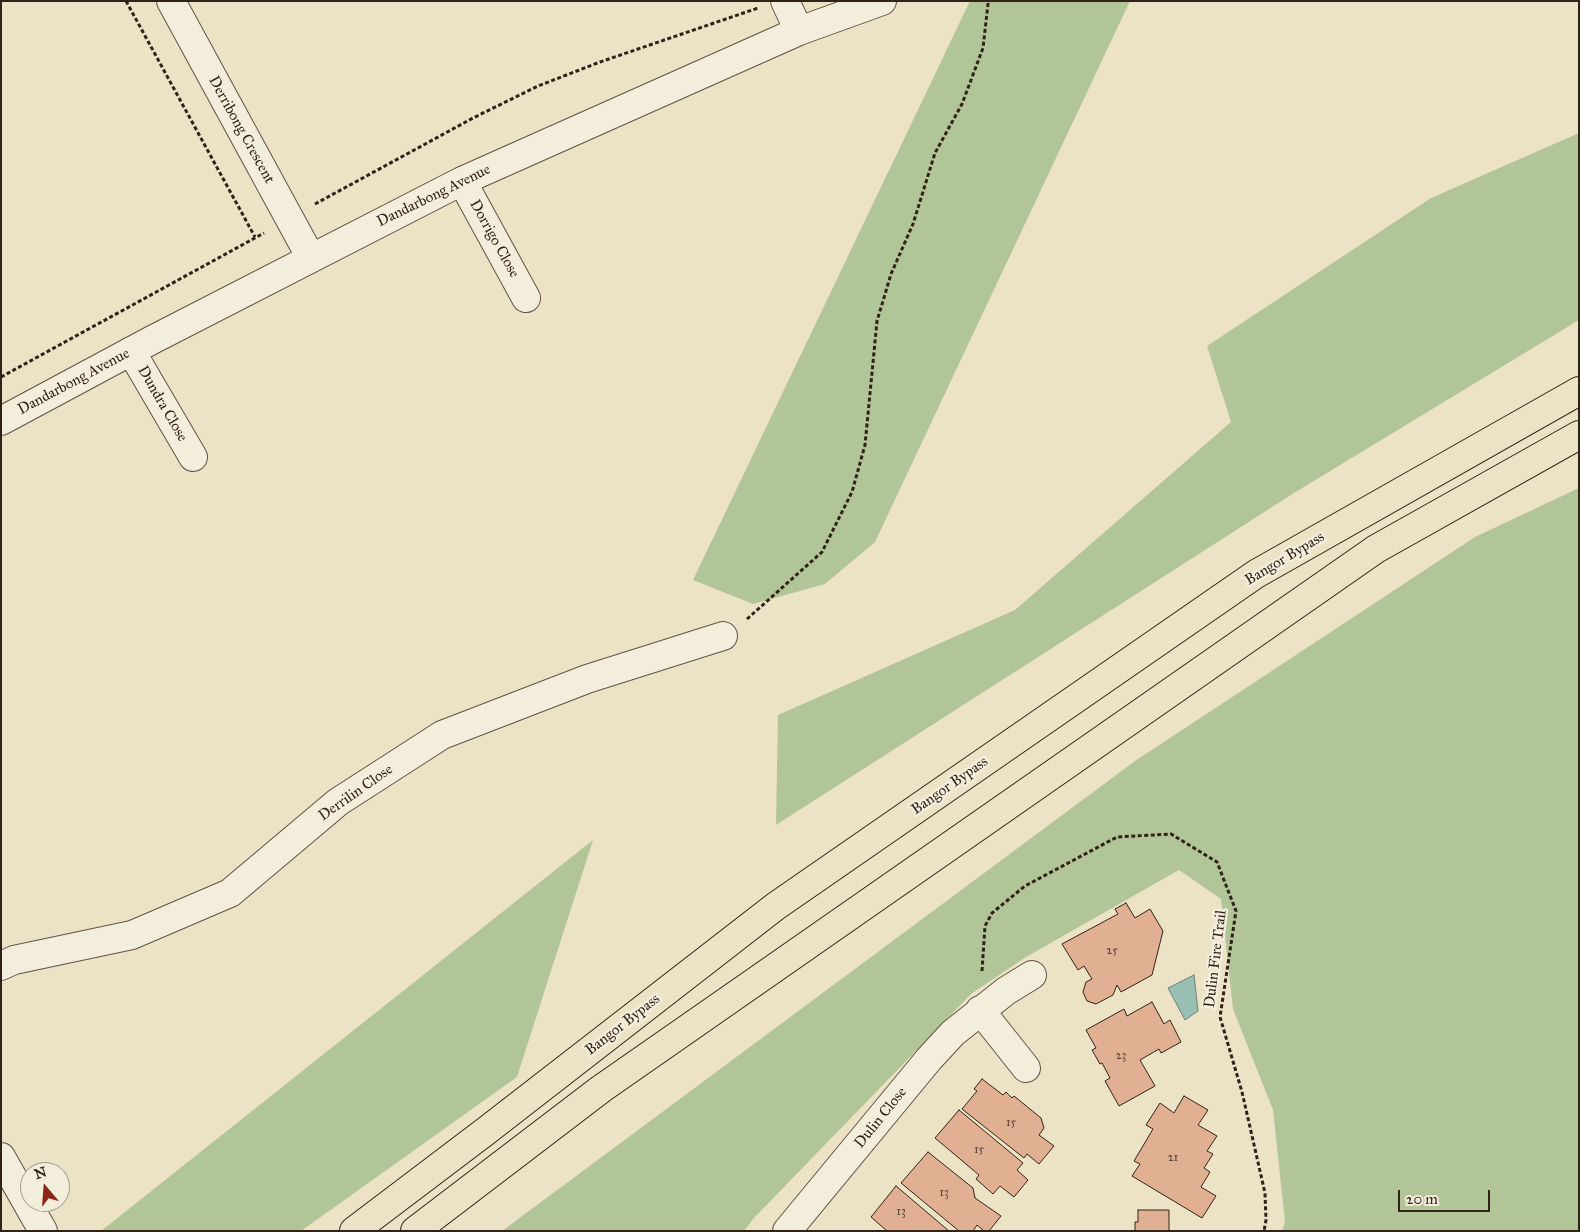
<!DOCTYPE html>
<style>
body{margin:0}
#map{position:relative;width:1580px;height:1232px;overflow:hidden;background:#ece3c7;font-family:"IM FELL Great Primer",serif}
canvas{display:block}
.frame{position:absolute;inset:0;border:2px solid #312217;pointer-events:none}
.north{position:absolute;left:20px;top:1162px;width:50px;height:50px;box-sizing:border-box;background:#f3eddb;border:1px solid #a59c8d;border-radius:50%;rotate:342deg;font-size:14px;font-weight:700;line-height:20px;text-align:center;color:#312217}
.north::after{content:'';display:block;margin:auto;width:18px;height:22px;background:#8f2418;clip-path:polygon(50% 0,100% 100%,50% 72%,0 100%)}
.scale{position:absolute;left:1398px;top:1190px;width:92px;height:22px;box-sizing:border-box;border:2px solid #312217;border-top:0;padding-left:6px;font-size:15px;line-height:18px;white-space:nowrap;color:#312217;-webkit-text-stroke:4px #f3eddb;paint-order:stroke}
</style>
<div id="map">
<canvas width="1580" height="1232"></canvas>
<div class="frame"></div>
<div class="north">N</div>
<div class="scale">20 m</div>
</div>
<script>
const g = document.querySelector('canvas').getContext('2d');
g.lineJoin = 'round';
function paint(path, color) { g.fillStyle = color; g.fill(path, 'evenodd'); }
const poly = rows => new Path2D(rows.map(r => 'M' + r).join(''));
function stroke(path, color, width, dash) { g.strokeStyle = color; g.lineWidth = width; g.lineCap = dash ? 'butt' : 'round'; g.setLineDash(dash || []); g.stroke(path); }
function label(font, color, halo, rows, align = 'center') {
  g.font = font + ' "IM FELL Great Primer",serif'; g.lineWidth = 5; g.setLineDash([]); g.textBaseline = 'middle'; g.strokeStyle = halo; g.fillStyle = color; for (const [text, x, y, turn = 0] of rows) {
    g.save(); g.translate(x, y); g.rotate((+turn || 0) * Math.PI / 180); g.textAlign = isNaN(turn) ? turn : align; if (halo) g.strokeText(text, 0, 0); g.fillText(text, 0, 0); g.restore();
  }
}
paint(poly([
 [970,1,1130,1,875,542,825,584,753,604,693,580],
 [1579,133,1579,320,1294,493,776,825,778,715,1015,610,1231,422,1207,346,1431,198],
 [1579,488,1579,1231,1282,1231,1285,1222,1273,1110,1233,1009,1221,899,1179,870,1026,957,971,994,754,1218,744,1231,502,1231,1135,761,1475,537],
 [593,840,517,1077,301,1231,101,1231]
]), '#b2c599');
const water = poly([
 [1194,975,1198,1011,1185,1020,1168,988,1194,975]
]);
paint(water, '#99beb4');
stroke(water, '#6f8075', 1);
const building = poly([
 [1126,903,1135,918,1150,909,1163,931,1152,975,1121,992,1117,985,1113,995,1096,1004,1087,1001,1083,992,1086,982,1092,979,1084,966,1078,970,1062,944,1118,914,1115,909,1126,903],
 [1152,1002,1164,1024,1170,1020,1181,1042,1161,1053,1159,1049,1140,1060,1155,1086,1119,1106,1105,1081,1110,1078,1102,1063,1100,1064,1092,1050,1096,1048,1086,1030,1124,1009,1127,1016,1152,1002],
 [982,1079,1003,1095,1006,1092,1012,1098,1014,1096,1041,1118,1044,1128,1039,1135,1054,1146,1039,1164,1027,1154,1024,1158,962,1109,977,1091,974,1089,982,1079],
 [1184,1096,1208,1110,1198,1125,1217,1136,1207,1151,1213,1154,1204,1168,1210,1172,1201,1187,1216,1196,1202,1218,1132,1176,1140,1164,1134,1161,1153,1129,1146,1125,1160,1103,1174,1113,1184,1096],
 [959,1110,1023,1163,1017,1170,1028,1180,1014,1197,1000,1186,993,1194,976,1179,979,1175,935,1138,959,1110],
 [928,1152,973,1188,975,1198,1001,1216,989,1231,984,1231,977,1225,973,1231,959,1231,901,1183,928,1152],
 [896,1186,949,1231,887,1231,871,1217,896,1186],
 [1138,1210,1169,1210,1169,1231,1135,1231,1135,1222,1138,1222,1138,1210]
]);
paint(building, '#e1b092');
stroke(building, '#312217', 1);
const minor = poly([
 [171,1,311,258],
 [785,1,799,31],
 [462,181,526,298],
 [131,351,193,457],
 [1,421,152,340,462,181,799,31,882,1],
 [1,966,14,960,132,935,230,893,338,802,442,735,587,679,723,636],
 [980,1010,1026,1068],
 [1,1157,43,1231],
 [787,1231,929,1059,953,1033,1006,991,1032,975]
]);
const major = poly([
 [354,1231,486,1131,776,906,1256,574,1579,391],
 [415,1231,601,1089,1376,549,1579,435]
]);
stroke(minor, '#605243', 30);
stroke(major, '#312217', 30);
stroke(poly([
 [126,1,255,237],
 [315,204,473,118,538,86,600,62,758,8],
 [1,377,264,233],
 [747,619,822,552,852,492,865,445,877,321,891,274,913,224,935,153,962,104,983,48,988,4,987,1],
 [982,971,985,926,992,913,1025,886,1117,837,1171,834,1217,862,1236,911,1220,1017,1242,1092,1265,1193,1266,1220,1264,1231]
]), '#312217', 3, [4, 2.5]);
stroke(minor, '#f3eddb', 28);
stroke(major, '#ece3c7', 28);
label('12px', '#5d4636', null, [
 ["25",1112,951],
 ["23",1121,1056],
 ["15",1011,1123],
 ["15",979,1150],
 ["21",1173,1158],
 ["13",944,1193],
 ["13",901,1212]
]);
label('15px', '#312217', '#f3eddb', [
 ["Derribong Crescent",241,130,61],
 ["Dandarbong Avenue",434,196,-26],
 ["Dorrigo Close",494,239,61],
 ["Dandarbong Avenue",74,382,-28],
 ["Dundra Close",162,404,60],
 ["Bangor Bypass",1285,559,-31],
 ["Bangor Bypass",950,786,-35],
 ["Derrilin Close",356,793,-35],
 ["Dulin Fire Trail",1216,959,-83],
 ["Bangor Bypass",623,1025,-38],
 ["Dulin Close",881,1118,-51]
]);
</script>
